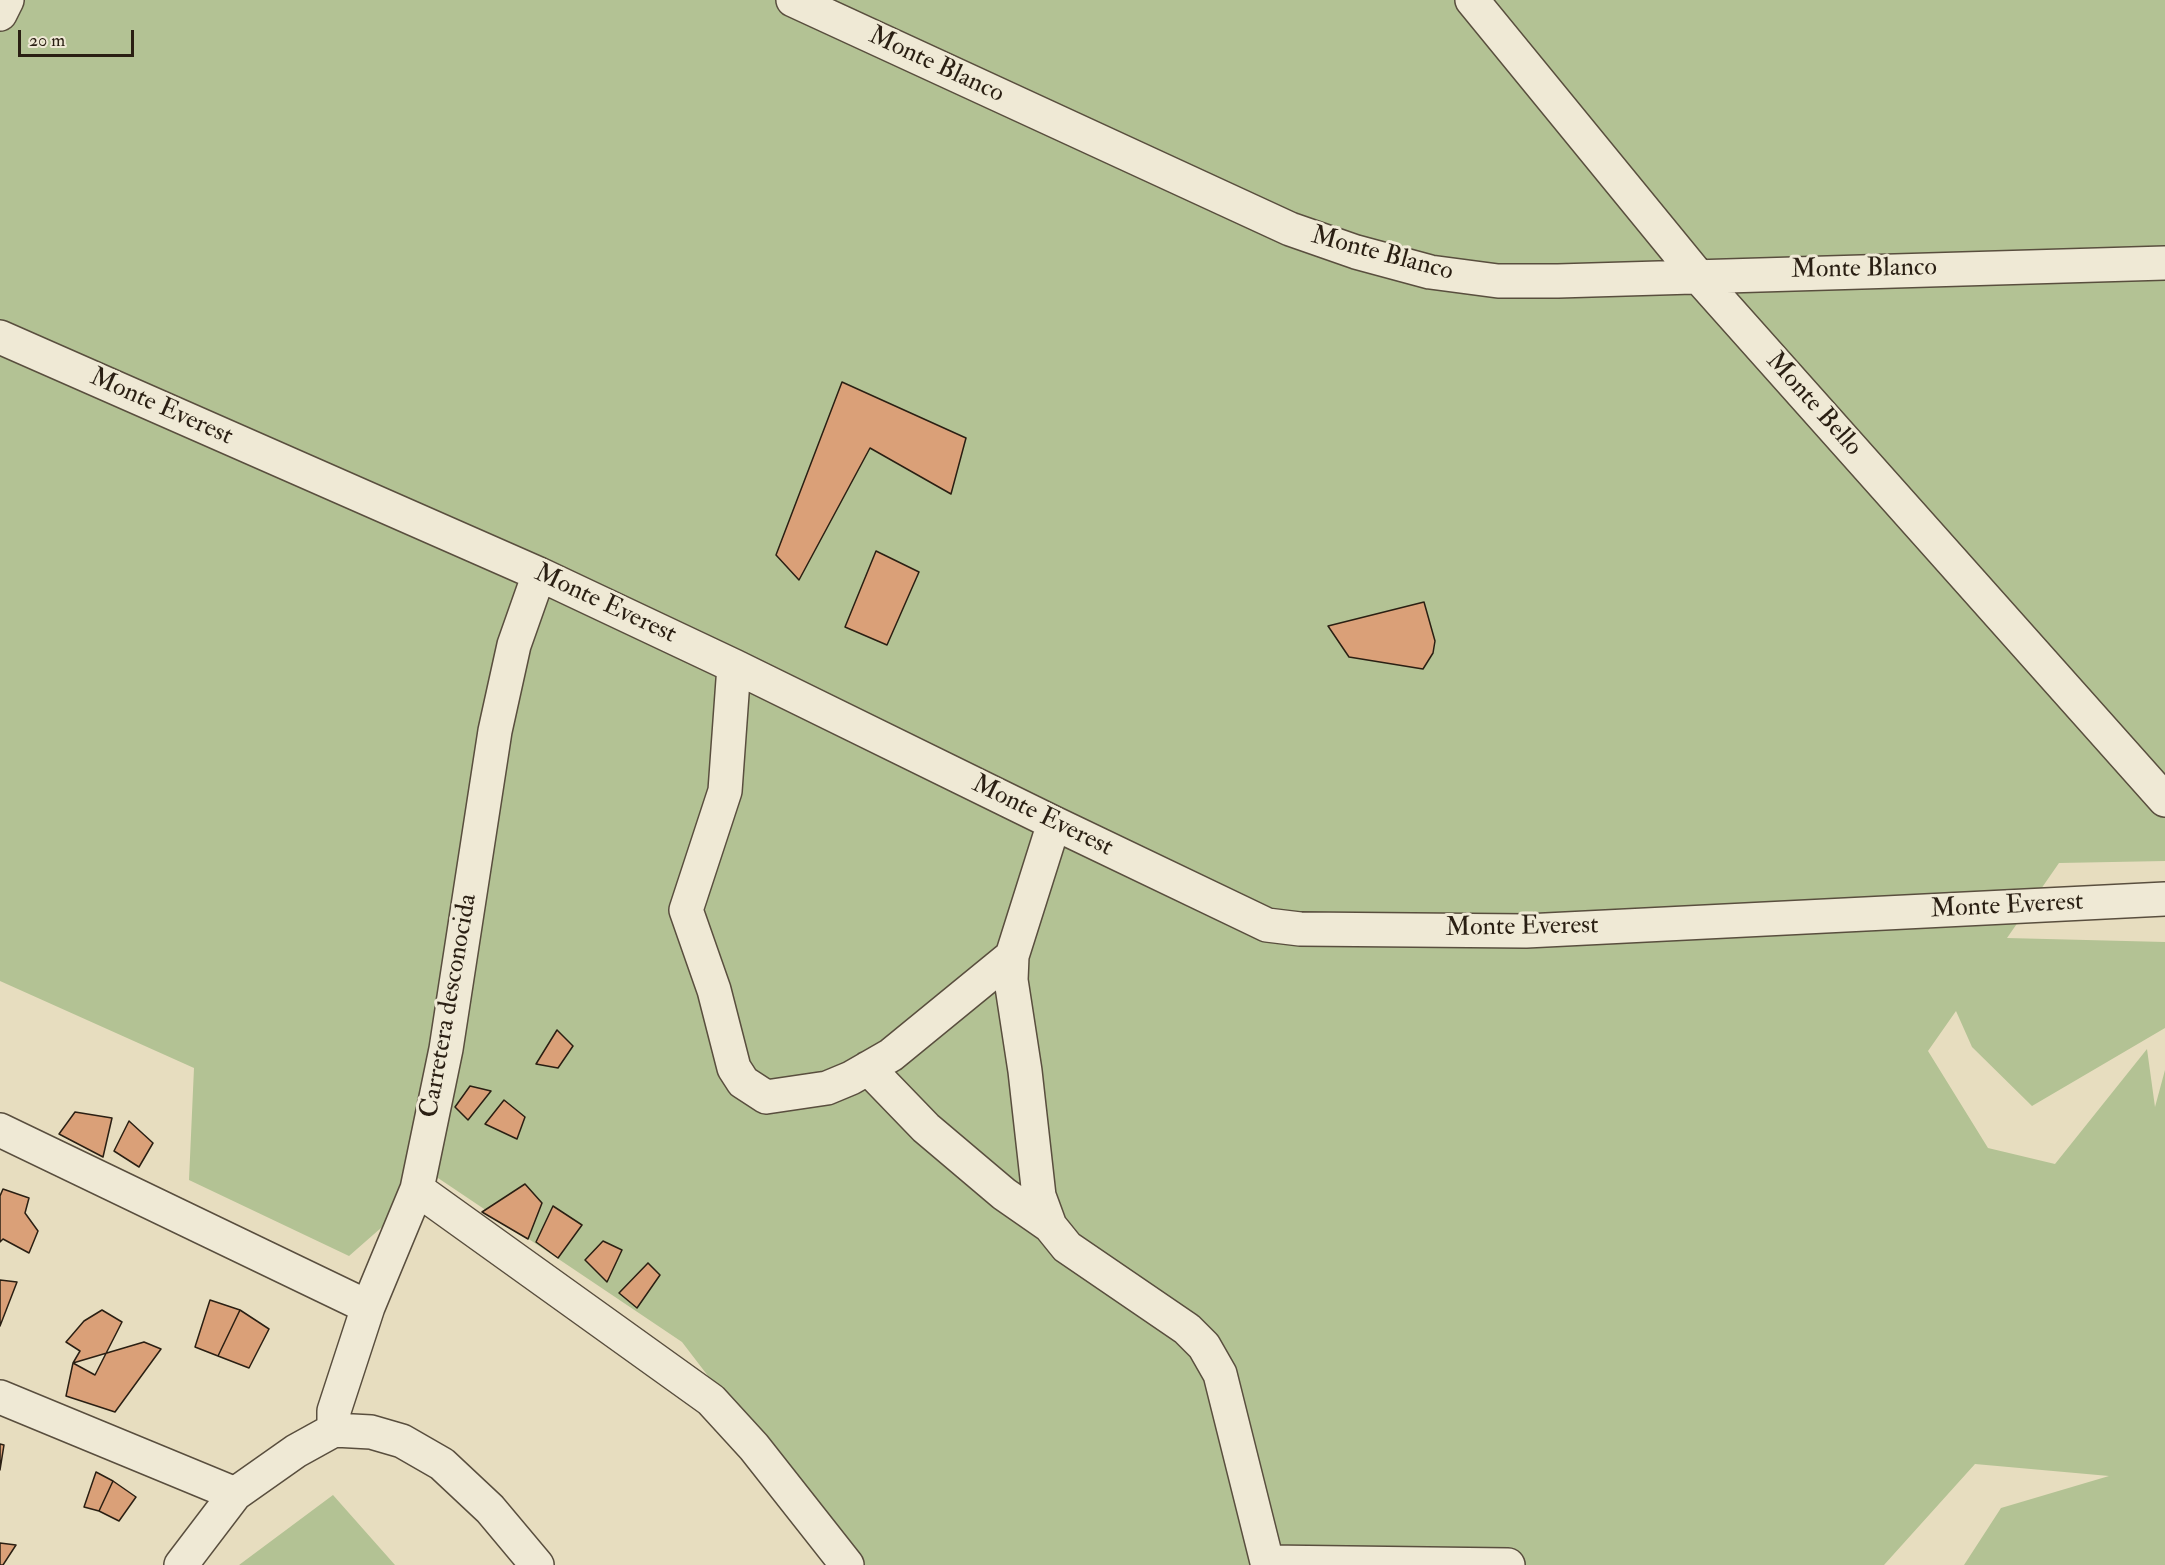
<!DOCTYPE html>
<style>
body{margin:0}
#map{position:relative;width:2165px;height:1565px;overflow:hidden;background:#e7ddbf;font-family:"IM FELL Double Pica",serif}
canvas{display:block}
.scale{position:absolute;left:18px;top:30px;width:116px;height:27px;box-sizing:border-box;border:3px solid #2a1f13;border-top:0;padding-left:8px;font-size:18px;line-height:21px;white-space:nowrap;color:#2a1f13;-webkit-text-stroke:4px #efe9d5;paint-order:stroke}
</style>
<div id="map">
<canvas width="2165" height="1565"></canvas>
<div class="scale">20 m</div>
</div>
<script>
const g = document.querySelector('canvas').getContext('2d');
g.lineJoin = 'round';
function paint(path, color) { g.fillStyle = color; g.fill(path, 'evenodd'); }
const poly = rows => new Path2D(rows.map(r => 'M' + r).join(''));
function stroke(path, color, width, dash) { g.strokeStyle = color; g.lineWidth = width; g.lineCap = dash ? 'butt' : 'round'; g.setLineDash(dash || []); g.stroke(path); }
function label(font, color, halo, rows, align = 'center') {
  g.font = font + ' "IM FELL Double Pica",serif'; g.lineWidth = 6; g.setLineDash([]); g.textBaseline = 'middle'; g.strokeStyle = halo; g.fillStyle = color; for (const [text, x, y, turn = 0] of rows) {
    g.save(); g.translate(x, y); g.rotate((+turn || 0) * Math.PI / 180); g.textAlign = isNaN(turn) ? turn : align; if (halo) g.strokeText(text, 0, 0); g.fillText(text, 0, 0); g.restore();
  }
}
paint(poly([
 [0,0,2165,0,2165,861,2059,863,2007,938,2165,942,2165,1028,2032,1106,1972,1047,1956,1011,1928,1051,1988,1148,2055,1164,2147,1049,2155,1107,2165,1070,2165,1565,1964,1565,2001,1508,2109,1476,1975,1464,1884,1565,853,1565,682,1342,438,1178,349,1256,189,1180,194,1068,0,981],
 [333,1495,395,1565,239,1565]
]), '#b3c294');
const building = poly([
 [842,382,966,438,951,494,870,448,799,580,776,555,842,382],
 [876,551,919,572,887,645,845,627,876,551],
 [1424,602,1435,641,1433,653,1423,669,1349,657,1328,626,1424,602],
 [557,1030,573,1046,558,1068,536,1064,557,1030],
 [470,1086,491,1091,468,1120,455,1107,470,1086],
 [504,1100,525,1117,517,1139,485,1124,504,1100],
 [75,1112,112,1118,103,1157,59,1134,75,1112],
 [129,1121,153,1143,139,1167,114,1151,129,1121],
 [525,1184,542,1203,528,1239,482,1212,525,1184],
 [3,1189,29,1198,25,1213,38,1231,29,1253,3,1239,0,1242,0,1196,3,1189],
 [553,1206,582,1225,558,1258,536,1242,553,1206],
 [603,1241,622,1250,607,1282,585,1260,603,1241],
 [648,1263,660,1275,637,1308,619,1293,648,1263],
 [0,1280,17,1282,0,1326,0,1280],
 [210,1300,240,1310,218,1356,195,1347,210,1300],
 [102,1310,122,1322,95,1375,73,1363,80,1351,66,1342,84,1321,102,1310],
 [240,1310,269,1329,249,1368,218,1356,240,1310],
 [144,1342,161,1349,115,1412,66,1396,73,1363,144,1342],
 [0,1444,4,1445,0,1470,0,1444],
 [96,1472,113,1481,99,1511,84,1507,96,1472],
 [113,1481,136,1497,119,1521,99,1511,113,1481],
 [0,1543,16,1545,3,1565,0,1565,0,1543]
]);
paint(building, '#daa078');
stroke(building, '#2a1f13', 1.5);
const street = poly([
 [793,0,1290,229,1356,252,1430,272,1498,281,1558,281,2165,263],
 [1472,0,1697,275,2165,800],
 [0,14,7,0],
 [0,337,539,574,734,666,1054,823,1267,925,1300,929,1526,931,2165,899],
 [734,666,725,791,686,910,714,990,734,1068,743,1082,766,1097,827,1088,851,1078,891,1055,1012,956],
 [1054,823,1012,956,1011,980,1025,1071,1039,1196,1050,1226,1067,1247,1187,1329,1204,1346,1220,1374,1267,1562],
 [868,1068,926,1128,1004,1194,1050,1226],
 [0,1130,368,1307],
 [417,1189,711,1400,754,1447,847,1565],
 [0,1397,235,1494],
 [334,1430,334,1411,368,1307,417,1189,446,1049,495,731,514,645,539,574],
 [334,1430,371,1432,402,1441,442,1464,490,1509,537,1565],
 [1267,1562,1508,1565],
 [181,1565,235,1494,296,1451,334,1430]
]);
stroke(street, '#594e3e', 36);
stroke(street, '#efe9d5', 33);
label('26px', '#2a1f13', '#efe9d5', [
 ["Monte Blanco",936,66,25],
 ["Monte Blanco",1382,255,15],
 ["Monte Blanco",1864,270,-1],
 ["Monte Bello",1813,405,48],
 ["Monte Everest",161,408,24],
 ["Monte Everest",605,605,25],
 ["Monte Everest",1042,817,26],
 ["Monte Everest",2007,907,-3],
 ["Monte Everest",1522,928,-1],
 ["Carretera desconocida",450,1006,-80]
]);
</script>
